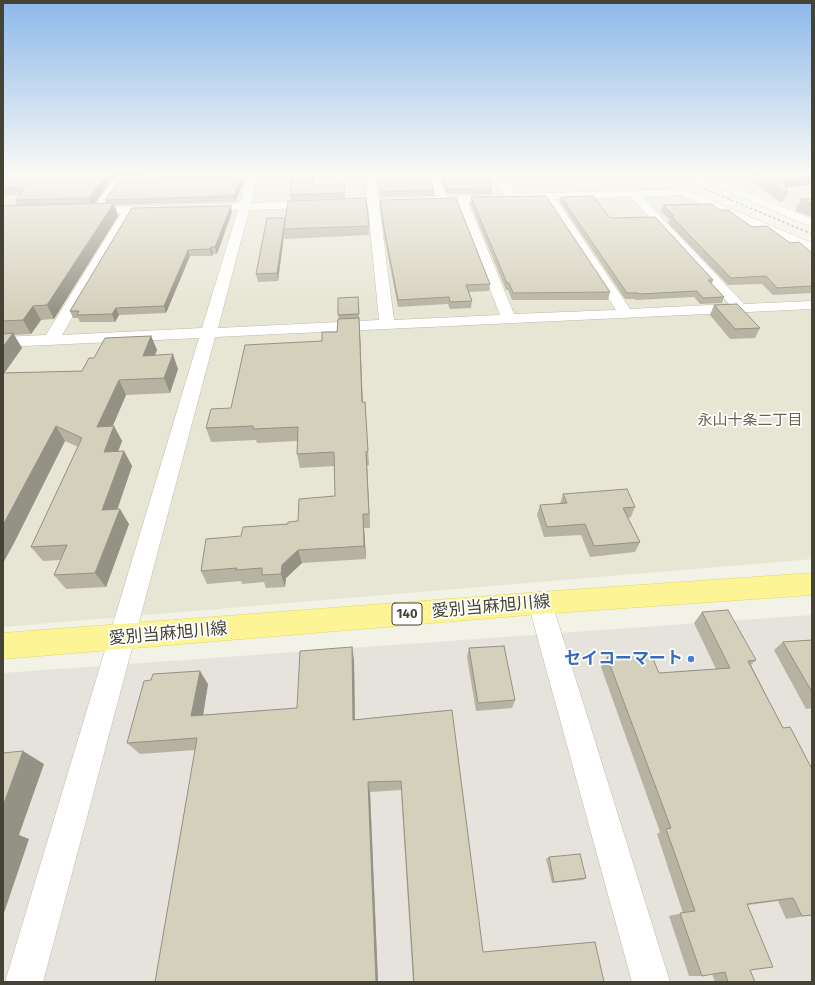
<!DOCTYPE html>
<meta charset="utf-8">
<style>
body{margin:0}
#map{position:relative;width:815px;height:985px;overflow:hidden;background:#f3f2e6;font-family:"Fira Sans",sans-serif}
canvas{display:block}
.frame{position:absolute;inset:0;border:4px solid #454335;pointer-events:none}
</style>
<div id="map">
<canvas width="815" height="985"></canvas>
<div class="frame"></div>
</div>
<script>
const g = document.querySelector('canvas').getContext('2d');
g.lineJoin = 'round';
function paint(path, color) { g.fillStyle = color; g.fill(path, 'evenodd'); }
const poly = rows => new Path2D(rows.map(r => 'M' + r).join(''));
function stroke(path, color, width, dash) { g.strokeStyle = color; g.lineWidth = width; g.lineCap = dash ? 'butt' : 'round'; g.setLineDash(dash || []); g.stroke(path); }
function label(font, color, halo, rows, align = 'center') {
  g.font = font + ' "Fira Sans","Noto Sans JP",sans-serif'; g.lineWidth = 3.5; g.setLineDash([]); g.textBaseline = 'middle'; g.strokeStyle = halo; g.fillStyle = color; for (const [text, x, y, turn = 0] of rows) {
    g.save(); g.translate(x, y); g.rotate((+turn || 0) * Math.PI / 180); g.textAlign = isNaN(turn) ? turn : align; if (halo) g.strokeText(text, 0, 0); g.fillText(text, 0, 0); g.restore();
  }
}
paint(poly([
 [3,173,653,173,665,179,673,189,812,251,812,559,3,627],
 [705,173,812,173,812,215]
]), '#e7e5d4');
paint(poly([
 [812,615,812,982,3,982,3,673]
]), '#e5e3db');
const minor = poly([
 [249,173,259,173,251,203,367,199,365,173,375,173,378,199,436,197,428,173,438,173,446,197,505,195,493,173,503,173,515,194,683,189,812,243,812,252,681,195,642,197,744,304,812,301,812,309,215,337,43,982,5,982,199,338,3,347,3,337,46,335,121,213,88,214,84,213,82,211,84,209,93,207,114,179,118,178,146,178,151,181,146,184,121,184,104,207,158,206,164,209,158,212,133,213,62,335,202,328,238,210,227,209,225,207,227,205,240,203,249,173],
 [631,197,729,304,630,309,556,199,631,197],
 [545,200,616,310,514,314,468,202,545,200],
 [442,203,457,203,500,315,394,320,379,205,442,203],
 [368,206,379,320,218,328,249,210,368,206],
 [685,173,700,173,812,219,812,227,685,173],
 [540,592,549,595,552,603,670,982,632,982,528,603,531,595,540,592]
]);
const primary = poly([
 [812,573,812,595,540,614,3,659,3,633,540,592,812,573]
]);
stroke(minor, '#bebba9', 1);
stroke(primary, '#e2d765', 1);
paint(minor, '#fff');
paint(primary, '#fdf595');
stroke(poly([
 [667,173,812,234]
]), '#959595', 1.5, [2.5, 2.5]);
paint(poly([
 [3,173,200,173,118,177,113,178,94,204,106,203,105,200,244,182,235,202,114,205,118,216,54,319,41,320,31,334,14,335,22,348,4,373,82,371,94,358,151,336,157,350,155,355,178,369,170,393,126,395,112,426,114,426,122,441,118,452,124,451,132,466,117,510,129,524,106,587,66,589,54,575,61,560,43,561,31,547,78,447,65,441,15,541,3,563,3,206,17,206,15,200,20,195,3,195],
 [293,173,314,173,313,185,345,184,345,198,291,200,290,195],
 [377,173,428,173,434,190,434,196,380,197],
 [439,173,486,173,492,188,492,194,447,194],
 [745,173,812,173,812,184,786,188,787,193,782,203,744,176],
 [471,197,610,292,608,300,512,300,508,290,506,290,470,203],
 [561,197,610,218,713,280,712,284,724,297,722,303,700,304,694,297,636,300,635,299,625,299,560,202],
 [801,199,812,199,812,217,795,211],
 [380,200,490,284,489,291,469,292,472,301,471,308,450,309,448,304,398,307,384,235],
 [663,205,719,210,752,227,812,253,812,293,773,295,762,284,728,285,668,223,669,220,661,211],
 [232,212,217,254,213,254,212,256,190,256,166,313,119,315,115,322,80,322,78,318,73,318,70,311],
 [285,220,369,226,369,235,285,239,284,235,278,281,258,282,256,274],
 [358,297,363,402,365,402,369,465,367,466,370,528,364,528,366,559,302,563,286,578,285,587,266,588,264,582,242,584,241,581,207,584,201,571,241,536,298,521,335,496,335,466,300,468,297,454,297,441,257,443,256,440,211,442,206,428,231,408,322,341,337,332,339,319,338,315],
 [714,305,760,328,755,338,730,339,710,315],
 [563,494,635,507,631,517,628,518,640,542,635,552,590,557,581,535,544,537,537,515,540,505,560,504],
 [702,612,756,660,751,665,783,728,812,769,812,915,786,919,778,901,748,905,750,970,755,982,715,982,712,974,702,976,689,976,669,916,683,913,657,834,660,832,601,667,607,657,659,673,716,669,694,623],
 [812,640,812,708,806,709,774,650,783,642],
 [352,647,354,661,355,720,452,710,483,952,604,982,413,982,401,790,370,792,378,982,155,982,195,750,140,754,127,743,208,684,203,715,297,708],
 [469,648,515,700,512,708,476,711,467,657],
 [549,857,586,878,583,880,552,883,546,859]
]), '#b6b3a2');
paint(poly([
 [107,173,116,173,118,177,113,178,92,207,89,198],
 [313,173,314,173,313,190,312,185],
 [812,175,812,184,781,188,785,179],
 [242,176,244,182,235,202,234,196],
 [114,203,118,216,54,319,47,305],
 [231,206,232,212,217,254,215,247],
 [285,218,284,229,284,235,278,281,277,273],
 [211,247,213,254,212,256,210,249],
 [188,250,190,256,166,313,164,306],
 [33,306,41,320,31,334,23,320],
 [116,308,119,315,115,322,112,314],
 [359,318,360,332,363,416,362,402],
 [13,333,22,348,3,375,3,347],
 [151,336,157,350,149,370,143,356],
 [173,354,178,369,170,393,164,378],
 [119,380,126,395,106,442,97,427],
 [56,426,65,441,15,541,3,563,3,525],
 [114,426,122,441,112,467,104,452],
 [124,451,132,466,112,525,102,510],
 [366,452,367,466,370,528,369,514],
 [120,509,129,524,106,587,95,573],
 [363,514,364,528,366,559,364,546],
 [298,550,302,563,286,578,285,587,281,574,282,565],
 [352,647,354,661,355,731,353,720],
 [200,671,208,684,201,728,191,716],
 [23,751,44,764,19,835,29,839,3,916,3,806],
 [368,782,370,792,378,982,376,982]
]), '#949284');
const building = poly([
 [3,173,107,173,89,198,15,200,24,191,21,191,25,187,3,187,3,173],
 [293,173,313,173,312,185,345,184,344,193,290,195,293,173],
 [378,173,428,173,434,190,380,192,378,173],
 [442,173,486,173,492,188,447,189,442,173],
 [758,173,812,173,812,175,785,179,787,193,758,173],
 [242,176,234,196,105,200,120,180,242,176],
 [546,196,610,292,513,293,509,283,507,283,471,197,546,196],
 [593,196,610,218,655,217,713,280,708,280,724,297,703,298,697,291,639,294,638,293,627,293,561,197,593,196],
 [366,198,369,226,284,229,288,201,366,198],
 [456,198,490,284,466,285,472,301,450,302,449,297,398,300,384,228,380,200,456,198],
 [801,199,812,199,812,204,801,199],
 [114,203,47,305,33,306,23,320,3,321,3,206,114,203],
 [712,204,719,210,728,210,752,227,767,226,790,243,799,242,812,253,812,286,777,288,766,276,731,278,671,216,674,216,663,205,712,204],
 [231,206,215,247,211,247,210,249,188,250,164,306,116,308,112,314,77,315,79,311,70,311,132,208,231,206],
 [267,218,285,218,277,273,256,274,267,218],
 [358,297,359,314,338,315,338,298,358,297],
 [737,304,760,328,735,329,714,305,737,304],
 [359,318,362,402,365,402,368,451,366,452,369,514,363,514,364,546,298,550,282,565,281,574,262,575,262,568,236,570,237,568,201,571,206,539,241,536,243,527,288,524,288,522,298,521,299,499,335,496,334,452,297,454,298,427,253,429,253,426,206,428,211,409,231,408,245,345,322,341,322,332,337,332,338,319,359,318],
 [13,333,3,347,3,334,13,333],
 [151,336,143,356,173,354,164,378,119,380,97,427,114,426,104,452,124,451,102,510,120,509,95,573,54,575,67,545,31,547,82,438,56,426,3,525,3,373,82,371,89,358,94,358,105,338,151,336],
 [627,489,635,507,623,508,640,542,594,546,585,524,547,527,540,505,567,503,563,494,627,489],
 [728,610,756,660,748,661,783,728,790,727,812,769,812,915,802,916,793,898,747,904,773,967,750,970,755,982,728,982,725,972,702,976,680,913,695,911,666,829,671,828,607,657,651,654,659,673,730,668,702,612,728,610],
 [812,640,812,692,783,642,812,640],
 [504,646,515,700,478,703,469,648,504,646],
 [352,647,353,720,452,710,483,952,595,942,604,982,414,982,401,781,368,782,376,982,155,982,197,738,127,743,144,681,151,680,153,674,200,671,191,716,297,708,300,651,352,647],
 [23,751,3,806,3,753,23,751],
 [3,830,5,830,3,837,3,830],
 [580,854,586,878,554,882,549,857,580,854]
]);
paint(building, '#d4d0bc');
stroke(building, '#949284', 1);
const sky = g.createLinearGradient(0, 0, 0, 311);
sky.addColorStop(0, '#8cb9eb');
sky.addColorStop(0.56, '#faf9f4');
sky.addColorStop(1, '#faf9f400');
g.fillStyle = sky;
g.fillRect(0, 0, 815, 311);
for (const [x, y, r, color] of [
 [691,659,4,"#3f7fe0"]
]) { const dot = new Path2D(); dot.arc(x, y, r, 0, 2 * Math.PI); g.fillStyle = color; g.fill(dot); stroke(dot, '#fff', 1.5); }
for (const [x, y, w] of [
 [407,614,30]
]) { const box = new Path2D(); box.roundRect(x - w / 2, y - 11, w, 22, 3); g.fillStyle = '#fff'; g.fill(box); stroke(box, '#454335', 1); }
label('bold 13px', '#454335', null, [
 ["140",407,614]
]);
label('15px', '#68634d', '#fff', [
 ["永山十条二丁目",750,421]
]);
label('17px', '#454335', '#fff', [
 ["愛別当麻旭川線",491,607,-5],
 ["愛別当麻旭川線",168,634,-5]
]);
label('bold 17px', '#366cbe', '#fff', [
 ["セイコーマート",683,659]
], 'right');
</script>
